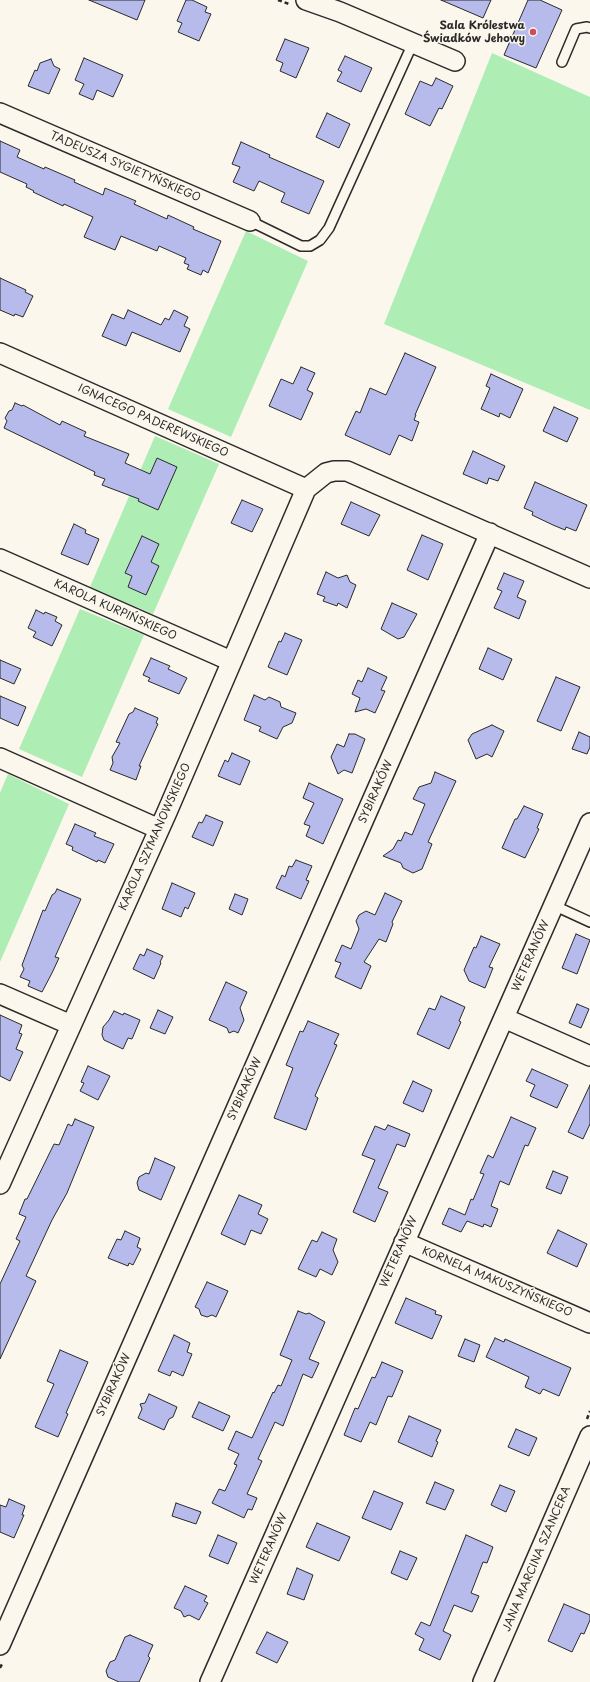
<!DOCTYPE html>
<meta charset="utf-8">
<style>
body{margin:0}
canvas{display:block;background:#fbf7ec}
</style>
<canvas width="590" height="1682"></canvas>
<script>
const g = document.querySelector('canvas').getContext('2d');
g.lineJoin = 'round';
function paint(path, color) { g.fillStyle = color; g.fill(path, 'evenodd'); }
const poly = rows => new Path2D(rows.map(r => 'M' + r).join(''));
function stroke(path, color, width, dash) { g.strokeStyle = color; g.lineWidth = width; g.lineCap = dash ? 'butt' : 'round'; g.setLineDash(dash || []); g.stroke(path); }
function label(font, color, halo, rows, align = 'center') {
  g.font = font + ' "Playpen Sans",sans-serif'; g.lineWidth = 3; g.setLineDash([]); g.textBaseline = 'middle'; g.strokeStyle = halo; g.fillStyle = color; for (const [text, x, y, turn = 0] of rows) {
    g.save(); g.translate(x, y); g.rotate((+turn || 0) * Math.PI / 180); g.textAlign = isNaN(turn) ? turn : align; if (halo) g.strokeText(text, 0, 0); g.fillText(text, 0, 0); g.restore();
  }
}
paint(poly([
 [492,53,590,97,590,410,384,324],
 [246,231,308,261,231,437,168,409],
 [155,436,219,464,153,614,90,587],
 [80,609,144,635,82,777,19,749],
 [8,774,69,804,0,962,0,793]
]), '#aeedb4');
const building = poly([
 [89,0,145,0,137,20,89,0],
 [186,0,192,0,207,7,205,12,211,14,199,41,178,32,182,23,177,21,186,0],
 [441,0,491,0,483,18,441,0],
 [528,0,540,0,562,10,536,68,504,55,528,0],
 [285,39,309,48,296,78,280,71,283,63,276,60,285,39],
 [345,56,372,68,361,92,337,81,342,72,338,70,345,56],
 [84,58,123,75,113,97,97,90,93,100,79,94,84,84,75,80,84,58],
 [51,59,54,66,60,69,49,94,28,86,35,70,37,71,40,63,51,59],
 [436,78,453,86,442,109,439,108,430,126,405,114,420,81,432,86,436,78],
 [327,113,350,124,339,148,316,137,327,113],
 [0,141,20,150,17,157,44,169,45,167,75,180,74,182,103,195,105,188,136,201,134,204,167,219,168,215,194,227,193,229,221,241,208,273,203,270,201,275,187,269,189,265,184,263,186,258,159,246,157,251,121,236,115,250,84,237,93,217,64,204,63,206,33,192,34,191,26,187,27,184,0,172,0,141],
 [241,142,270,155,269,157,324,181,309,214,281,202,285,193,259,181,254,191,233,182,240,167,232,164,241,142],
 [0,278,26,290,25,292,33,296,23,317,15,314,14,316,0,310,0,278],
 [128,310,161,325,165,318,169,320,174,310,188,317,184,326,190,329,180,352,132,332,126,346,102,336,112,314,124,319,128,310],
 [405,353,436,367,415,415,416,415,414,420,419,422,412,441,399,435,390,455,345,435,356,411,360,413,370,388,386,395,405,353],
 [301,367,315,373,307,390,313,393,301,420,269,406,281,379,293,384,301,367],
 [491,374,523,389,510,418,500,413,499,417,481,409,490,388,486,386,491,374],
 [15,403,22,406,23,405,60,425,62,421,86,432,84,436,129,454,125,463,150,474,157,458,177,467,158,510,138,501,139,499,102,485,105,479,94,475,95,472,4,428,7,421,5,418,9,411,12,410,15,403],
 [554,407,578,418,567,442,543,431,554,407],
 [473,451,505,466,498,481,489,478,487,484,463,474,473,451],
 [535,482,587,505,576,531,566,527,565,530,553,525,532,515,533,512,524,508,535,482],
 [242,500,263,509,252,532,231,523,242,500],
 [351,502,380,515,369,536,341,524,351,502],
 [74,524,86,530,85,533,99,539,88,565,61,554,74,524],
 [422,535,443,544,428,580,407,570,422,535],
 [142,536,159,544,151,562,159,566,146,595,128,587,132,576,125,573,142,536],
 [326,572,338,578,347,575,350,582,356,585,347,608,338,603,337,606,323,601,325,597,317,594,326,572],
 [504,573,524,581,517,597,526,601,519,619,494,608,502,591,497,589,504,573],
 [392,603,417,614,404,637,398,639,381,629,392,603],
 [36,610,44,614,45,612,57,617,55,621,62,625,52,646,33,637,36,632,28,628,36,610],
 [285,633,302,640,287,675,268,667,279,641,281,642,285,633],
 [488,648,512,659,503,680,479,669,488,648],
 [151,658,170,666,168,669,187,678,179,694,148,681,150,678,143,675,151,658],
 [0,660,21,669,14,684,0,678,0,660],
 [368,668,387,677,381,690,385,691,375,713,366,709,355,712,360,698,352,694,358,680,362,682,368,668],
 [556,677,580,687,561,731,537,721,556,677],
 [254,695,265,700,269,697,280,702,281,707,296,713,292,723,283,727,277,739,259,731,261,727,244,720,254,695],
 [0,696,26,707,18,726,0,718,0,696],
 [135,708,158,718,156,723,158,724,139,766,141,766,136,780,110,770,113,763,112,757,120,743,116,742,129,714,133,712,135,708],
 [492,725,504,731,492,757,487,754,476,759,468,740,472,734,492,725],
 [579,732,590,737,590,747,587,754,572,749,579,732],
 [349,734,355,734,365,739,352,773,344,770,338,774,331,757,337,744,344,747,349,734],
 [232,753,250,761,240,785,218,776,225,760,228,762,232,753],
 [435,772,456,781,428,842,432,844,422,869,413,873,403,868,401,863,383,856,393,849,398,840,401,841,405,832,412,835,425,804,413,799,419,787,431,783,435,772],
 [309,783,343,799,323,844,306,836,310,826,304,824,314,803,303,798,309,783],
 [524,806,543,814,537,828,539,829,525,858,502,848,515,819,517,819,524,806],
 [206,815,223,822,213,846,192,837,199,822,202,823,206,815],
 [75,824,96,833,94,836,114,844,105,863,98,860,97,862,72,850,73,847,66,844,75,824],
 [296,860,312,866,306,880,309,881,301,899,276,888,282,875,285,877,289,866,292,867,296,860],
 [172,883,195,893,188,909,185,907,181,917,162,909,172,883],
 [57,889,81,899,55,957,59,958,52,973,42,992,28,986,30,981,20,977,24,969,22,965,43,910,45,911,52,895,55,893,57,889],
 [385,893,402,901,392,922,393,924,386,942,379,939,364,962,371,966,361,989,335,977,341,963,335,961,342,945,351,949,359,929,356,921,359,915,366,911,375,915,385,893],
 [235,894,248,899,242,915,229,909,235,894],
 [576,934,590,940,577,974,562,968,576,934],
 [481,936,500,944,489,967,493,968,485,988,469,981,464,970,474,947,476,948,481,936],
 [147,949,163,956,160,962,161,963,154,979,133,969,140,954,144,956,147,949],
 [226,982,247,992,240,1008,244,1020,238,1033,234,1031,229,1033,227,1028,209,1020,226,982],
 [441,996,465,1007,459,1021,461,1022,449,1049,417,1034,429,1008,435,1010,441,996],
 [577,1004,589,1009,581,1028,569,1023,577,1004],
 [158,1010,173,1017,165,1034,150,1028,158,1010],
 [114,1011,123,1015,124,1013,140,1020,132,1039,128,1038,123,1049,104,1040,102,1035,103,1027,109,1020,114,1011],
 [0,1015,22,1025,19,1033,22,1034,16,1049,23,1052,10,1081,0,1076,0,1015],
 [308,1021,339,1034,334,1044,337,1045,315,1096,318,1098,306,1130,274,1118,293,1068,286,1065,300,1031,303,1032,308,1021],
 [88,1066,110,1076,98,1100,80,1091,84,1083,81,1082,88,1066],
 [532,1069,568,1085,557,1108,530,1096,535,1085,526,1081,532,1069],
 [413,1081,432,1090,423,1112,403,1103,413,1081],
 [590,1085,590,1124,583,1139,568,1132,590,1085],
 [511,1117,536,1128,528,1146,525,1145,509,1185,500,1181,491,1206,498,1209,491,1227,484,1224,483,1227,467,1221,461,1232,442,1224,449,1208,465,1215,471,1199,473,1200,484,1174,480,1173,488,1155,493,1158,511,1117],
 [75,1119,94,1127,67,1193,52,1220,26,1276,36,1281,0,1359,0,1284,20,1241,16,1239,26,1217,19,1214,25,1199,27,1199,54,1144,59,1145,68,1124,72,1126,75,1119],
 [388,1125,410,1134,405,1147,397,1144,378,1188,388,1192,375,1222,353,1212,375,1160,362,1155,375,1126,385,1130,388,1125],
 [155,1158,175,1167,161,1200,139,1190,137,1183,139,1177,146,1173,149,1174,155,1158],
 [553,1171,568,1177,561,1194,546,1188,553,1171],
 [239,1195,262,1205,258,1214,268,1219,261,1234,251,1230,245,1245,221,1234,239,1195],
 [558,1230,587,1244,577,1267,547,1253,558,1230],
 [125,1231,140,1238,137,1247,141,1249,133,1265,129,1263,128,1266,108,1258,117,1239,121,1240,125,1231],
 [322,1232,337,1239,333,1250,338,1262,332,1275,320,1269,316,1277,298,1269,312,1240,317,1242,322,1232],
 [207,1282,228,1291,216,1317,212,1315,207,1317,201,1315,199,1309,195,1307,207,1282],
 [406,1298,436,1311,435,1314,442,1316,432,1339,395,1323,406,1298],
 [298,1311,306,1314,309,1313,325,1322,309,1359,319,1363,312,1378,303,1374,283,1426,275,1422,258,1459,262,1461,247,1494,257,1498,252,1510,248,1509,244,1518,212,1503,219,1489,225,1491,237,1465,234,1464,239,1454,228,1449,236,1431,252,1438,273,1392,274,1393,278,1385,281,1386,292,1360,280,1355,298,1311],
 [174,1335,190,1343,187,1352,192,1354,183,1376,172,1371,170,1376,158,1371,174,1335],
 [495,1338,504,1342,505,1339,571,1368,559,1396,543,1389,540,1394,525,1387,529,1377,486,1357,495,1338],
 [465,1339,480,1345,474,1362,458,1356,465,1339],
 [60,1350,88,1362,66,1413,68,1414,58,1437,35,1427,54,1384,47,1381,60,1350],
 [382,1362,403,1371,392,1397,388,1396,376,1425,370,1422,361,1442,344,1435,355,1408,358,1409,372,1377,375,1378,382,1362],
 [149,1394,177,1407,173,1417,169,1419,164,1430,138,1418,142,1409,140,1404,145,1403,149,1394],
 [199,1402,230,1416,223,1431,192,1417,199,1402],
 [409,1416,441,1430,436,1441,438,1442,432,1457,398,1442,409,1416],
 [516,1429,537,1438,529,1456,508,1447,516,1429],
 [435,1482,454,1490,445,1510,426,1503,435,1482],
 [500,1485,515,1491,506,1512,491,1505,500,1485],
 [374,1491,403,1503,391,1530,362,1518,374,1491],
 [9,1499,25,1506,22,1515,24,1515,14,1538,0,1532,0,1505,6,1507,9,1499],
 [176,1503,201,1512,196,1524,172,1516,176,1503],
 [317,1523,350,1537,339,1561,306,1547,317,1523],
 [218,1535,237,1543,228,1564,209,1556,218,1535],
 [466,1535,493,1547,487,1563,483,1562,471,1593,479,1596,472,1612,454,1605,443,1631,451,1635,440,1660,419,1650,424,1639,415,1634,421,1622,430,1626,466,1535],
 [400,1551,417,1558,407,1580,391,1573,400,1551],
 [297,1568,313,1575,304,1600,287,1594,297,1568],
 [185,1586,207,1596,204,1601,208,1603,199,1620,189,1615,184,1617,181,1611,174,1608,185,1586],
 [564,1604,590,1615,590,1620,584,1634,581,1633,572,1652,548,1641,564,1604],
 [267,1632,288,1642,277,1663,256,1653,267,1632],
 [130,1635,153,1645,148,1656,150,1658,139,1682,119,1682,108,1677,106,1671,110,1662,115,1660,125,1637,130,1635]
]);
paint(building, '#b6bbec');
stroke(building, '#2b2b2b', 1);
const lane = poly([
 [562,62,576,29,587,27,590,28],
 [250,221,301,246,310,246,320,240,329,228,413,43],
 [553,905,590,922]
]);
const street = poly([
 [306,0,340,12,455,61],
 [0,113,250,221],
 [0,353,306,489],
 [0,559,231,661],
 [0,758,159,829],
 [0,994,71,1025],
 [504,1018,590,1056],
 [0,1184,167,812,306,489,326,473,334,471,347,471,590,578],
 [404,1242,590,1323],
 [0,1645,490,533],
 [210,1682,590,823],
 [483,1682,590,1436]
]);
stroke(lane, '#2b2b2b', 12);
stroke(street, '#2b2b2b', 22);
stroke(poly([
 [278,0,289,4],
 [587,1419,590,1411],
 [0,1668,3,1662]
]), '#2b2b2b', 2.5, [4, 3]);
stroke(lane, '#fbf7ec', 9);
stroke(street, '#fbf7ec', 19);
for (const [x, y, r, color] of [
 [533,32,4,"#d1495b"]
]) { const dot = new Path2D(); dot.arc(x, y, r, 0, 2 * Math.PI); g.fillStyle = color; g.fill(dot); stroke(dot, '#fbf7ec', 1.5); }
label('bold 11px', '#2b2b2b', '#fbf7ec', [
 ["Sala Królestwa",525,26],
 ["Świadków Jehowy",525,39]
], 'right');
label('11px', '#2b2b2b', '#fbf7ec', [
 ["TADEUSZA SYGIETYŃSKIEGO",125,167,23],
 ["IGNACEGO PADEREWSKIEGO",153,421,24],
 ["KAROLA KURPIŃSKIEGO",115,610,24],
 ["SYBIRAKÓW",376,792,-66],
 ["KAROLA SZYMANOWSKIEGO",155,837,-66],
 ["WETERANÓW",531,956,-66],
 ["SYBIRAKÓW",245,1089,-66],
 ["WETERANÓW",399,1252,-66],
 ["KORNELA MAKUSZYŃSKIEGO",497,1282,23],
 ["SYBIRAKÓW",114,1385,-66],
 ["WETERANÓW",269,1549,-66],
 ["JANA MARCINA SZANCERA",537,1559,-67]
]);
</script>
